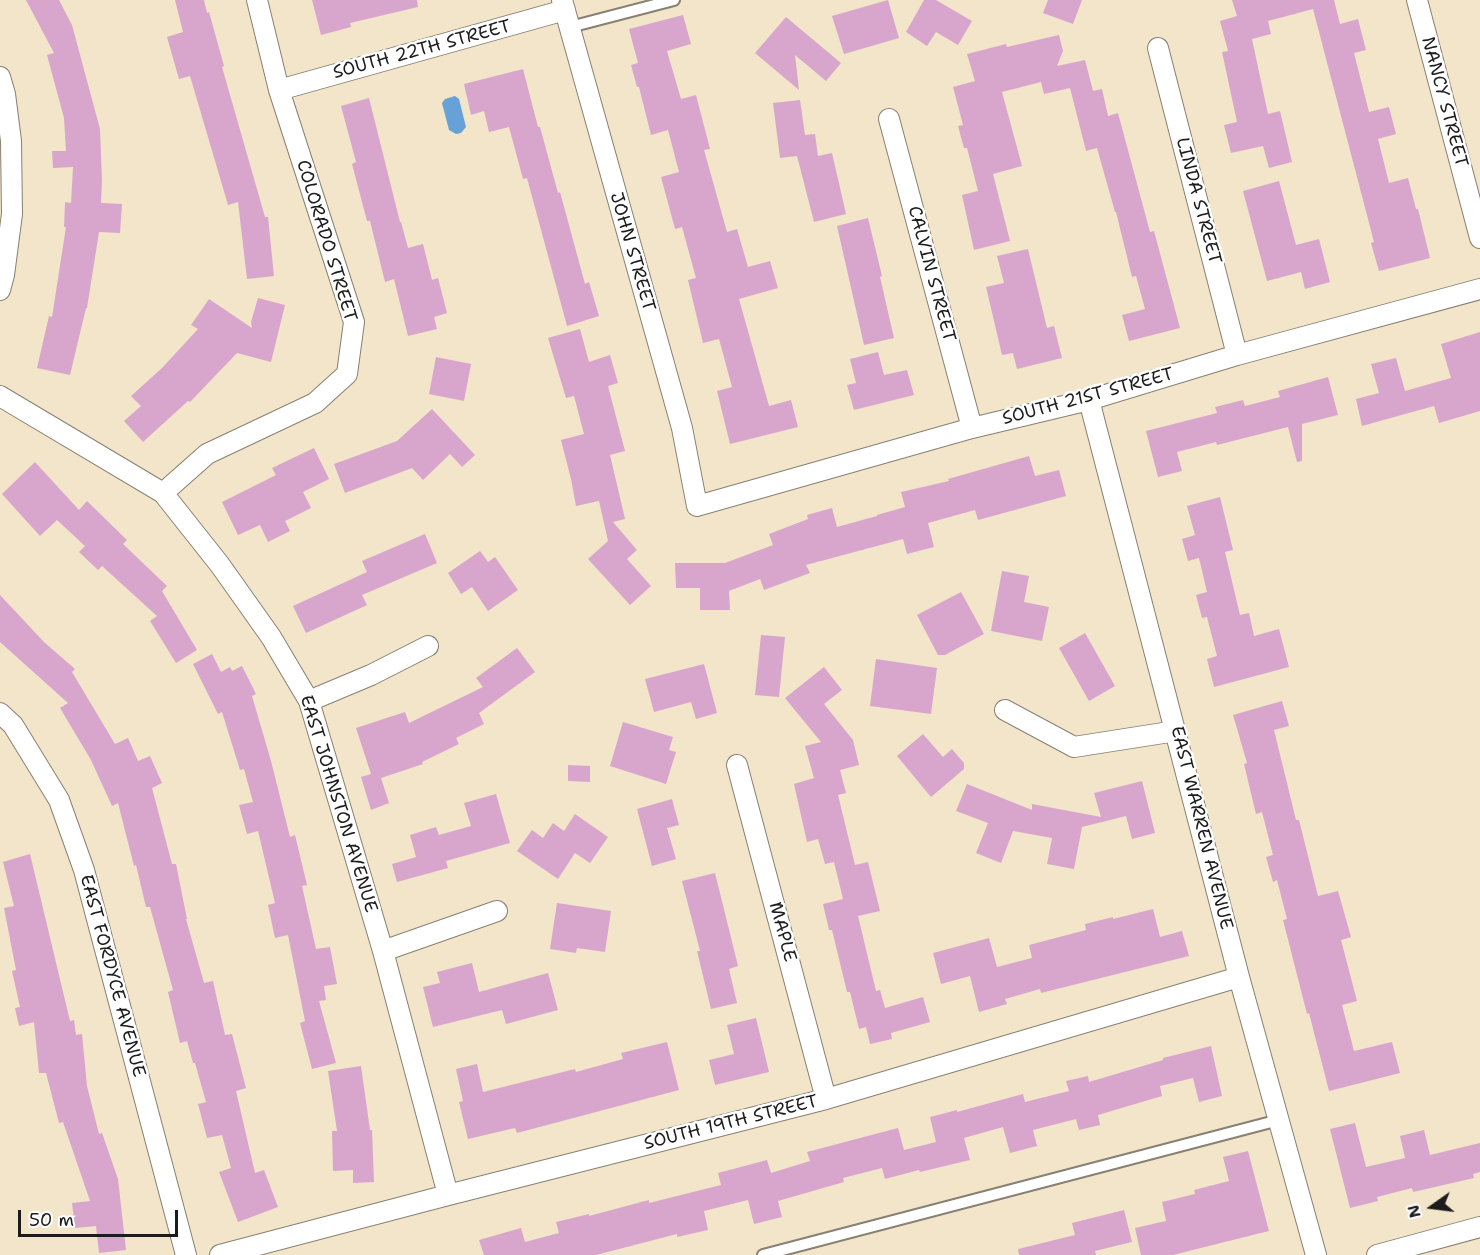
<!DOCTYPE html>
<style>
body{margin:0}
#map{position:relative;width:1480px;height:1255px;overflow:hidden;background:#f2e5ca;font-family:"Shantell Sans",sans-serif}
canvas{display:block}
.north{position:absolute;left:1402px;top:1177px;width:60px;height:60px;-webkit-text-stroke:4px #fff;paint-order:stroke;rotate:256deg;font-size:16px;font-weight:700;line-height:24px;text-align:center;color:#1c1c1c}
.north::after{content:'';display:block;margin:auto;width:21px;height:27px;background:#1c1c1c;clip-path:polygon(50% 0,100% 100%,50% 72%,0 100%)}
.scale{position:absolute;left:18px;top:1210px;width:160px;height:27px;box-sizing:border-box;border:3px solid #1c1c1c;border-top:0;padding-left:8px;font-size:18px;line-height:21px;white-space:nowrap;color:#1c1c1c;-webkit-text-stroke:4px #fff;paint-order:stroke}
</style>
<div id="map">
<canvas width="1480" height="1255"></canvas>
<div class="north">N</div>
<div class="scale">50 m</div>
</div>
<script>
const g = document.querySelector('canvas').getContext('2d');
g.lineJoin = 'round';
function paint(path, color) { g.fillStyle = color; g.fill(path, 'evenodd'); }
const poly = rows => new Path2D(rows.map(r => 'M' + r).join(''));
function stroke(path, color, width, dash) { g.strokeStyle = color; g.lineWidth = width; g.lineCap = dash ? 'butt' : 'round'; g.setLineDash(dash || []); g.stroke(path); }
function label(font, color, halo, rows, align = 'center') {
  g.font = font + ' "Shantell Sans",sans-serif'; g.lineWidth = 5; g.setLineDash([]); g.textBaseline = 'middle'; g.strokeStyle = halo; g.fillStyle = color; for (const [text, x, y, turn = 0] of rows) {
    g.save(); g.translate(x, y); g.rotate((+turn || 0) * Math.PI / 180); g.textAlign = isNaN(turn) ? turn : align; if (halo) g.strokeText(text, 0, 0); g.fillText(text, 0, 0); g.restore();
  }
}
paint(poly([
 [455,96,459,99,466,127,461,133,456,134,449,130,442,103,445,99]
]), '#66a2d7');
paint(poly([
 [26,0,59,0,72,25,100,129,102,180,101,203,122,204,120,233,99,232,87,308,86,308,70,375,37,368,49,316,52,317,66,227,64,227,65,202,71,203,73,167,53,168,52,151,66,151,64,118,47,55,54,53],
 [175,0,204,0,207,13,209,12,224,66,222,67,265,217,268,217,274,276,247,279,238,202,228,205,190,76,179,79,167,37,183,32],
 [312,0,417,0,418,7,350,23,351,27,321,35],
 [888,0,899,38,844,54,832,16],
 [924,0,936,0,972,21,958,45,936,32,927,46,906,32],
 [1048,0,1082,0,1073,24,1043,13],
 [1232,0,1334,0,1340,24,1358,19,1366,50,1354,53,1369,112,1389,107,1396,134,1378,139,1389,183,1408,178,1416,209,1418,209,1430,258,1379,271,1371,243,1374,242,1313,9,1268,21,1271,34,1252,39,1268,114,1280,111,1292,162,1269,168,1263,146,1231,153,1224,125,1237,122,1222,52,1228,51,1220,21,1237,16],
 [683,15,691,44,667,51,681,99,696,95,710,149,704,150,727,232,737,229,748,267,770,261,778,288,739,299,769,406,791,400,798,427,730,444,717,391,732,387,719,339,703,343,688,280,696,278,682,227,675,229,661,177,679,172,668,130,651,135,639,87,637,87,631,65,638,63,629,29],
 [786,17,841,63,826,81,795,55,799,90,755,53],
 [1059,35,1063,51,1057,66,1085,60,1093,91,1102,89,1108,116,1118,113,1150,232,1154,231,1180,328,1129,341,1122,315,1145,309,1136,276,1132,277,1116,212,1115,212,1097,148,1086,151,1070,88,1044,94,1041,82,1002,92,1022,166,993,174,1010,241,974,250,962,195,978,191,967,148,964,148,958,126,963,125,953,87,975,81,967,54,1006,44,1007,47],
 [523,69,538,127,540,127,558,193,560,192,585,284,589,282,599,316,567,326,527,178,523,179,509,127,489,132,484,111,471,115,464,84],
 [369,98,400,222,401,222,408,248,423,244,432,280,438,278,447,313,434,317,437,329,408,336,394,279,385,282,370,221,367,221,352,164,356,162,341,106],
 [800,100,805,135,815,134,818,156,832,153,846,214,814,222,797,156,780,158,773,103],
 [1279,181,1296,245,1319,239,1330,282,1305,289,1301,272,1267,281,1243,191],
 [868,218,882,276,880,277,894,338,864,345,837,226],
 [1028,249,1047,328,1054,326,1062,358,1017,369,1013,353,1002,355,986,287,1004,283,997,256],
 [258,298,285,305,271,362,237,353,190,402,188,401,143,442,124,421,141,406,131,396,162,368,198,329,191,325,209,299,252,328,251,322],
 [580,329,589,362,610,355,618,383,608,386,625,451,610,455,625,519,613,522,637,550,627,559,651,586,630,605,588,559,608,541,599,501,576,506,571,479,561,440,584,434,574,396,566,398,548,338],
 [1480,332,1480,411,1439,423,1434,406,1362,426,1356,399,1379,393,1371,364,1396,358,1405,391,1451,378,1441,344],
 [878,352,884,375,907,370,914,395,854,410,847,385,856,383,850,359],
 [436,357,471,364,464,401,429,394],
 [1328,377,1338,415,1302,424,1302,461,1297,462,1288,427,1217,445,1216,442,1177,452,1182,471,1158,477,1146,431,1217,413,1215,407,1243,400,1245,406,1280,397,1278,391],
 [432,409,475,455,462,467,450,454,423,480,412,468,345,493,334,464,397,441],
 [314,448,329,479,303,492,311,508,285,521,290,531,268,542,260,525,238,535,222,502,276,475,272,468],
 [1029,456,1035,476,1059,470,1066,496,978,520,975,510,928,523,934,547,907,554,903,539,806,565,810,573,764,590,760,579,729,591,730,610,700,610,700,588,676,588,675,563,725,563,773,545,769,534,808,519,807,515,832,508,837,527,877,516,877,515,905,507,901,492,949,481,948,479],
 [35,462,79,510,87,501,127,540,123,544,167,586,162,591,197,650,176,663,150,621,157,616,102,566,98,570,79,552,85,546,57,520,40,536,2,494],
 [1220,497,1233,550,1225,552,1240,615,1249,613,1254,636,1279,629,1289,667,1214,687,1207,659,1217,656,1207,617,1202,618,1196,595,1207,592,1199,558,1188,561,1182,539,1195,535,1187,506],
 [425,534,437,563,362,595,367,605,306,633,293,606,367,572,362,561],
 [480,551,488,562,495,557,518,590,488,611,472,587,461,594,448,573],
 [1002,571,1029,576,1024,602,1049,607,1042,641,991,631],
 [961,592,984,634,945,655,938,655,917,615],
 [0,595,44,642,75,669,72,672,115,744,128,738,138,761,150,756,162,783,152,788,172,864,176,864,187,919,186,919,204,983,213,981,225,1035,232,1034,246,1088,236,1091,255,1173,264,1170,278,1207,238,1222,219,1172,231,1168,222,1135,207,1138,198,1104,206,1102,195,1063,193,1063,187,1041,180,1043,168,992,173,990,150,907,146,907,136,865,134,866,118,803,112,806,91,760,60,708,68,703,0,642],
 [1085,633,1115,686,1089,701,1059,648],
 [761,635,785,637,779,697,755,695],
 [517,648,535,672,479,713,484,724,456,738,459,744,422,762,423,764,381,778,389,803,371,810,361,777,371,774,356,728,405,712,409,723,483,687,476,678],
 [212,654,221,672,230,667,232,671,242,666,256,694,252,696,271,761,290,837,295,835,307,885,302,886,316,949,330,947,337,984,324,986,326,1000,319,1001,336,1063,312,1069,300,1023,305,1021,288,935,275,938,268,905,275,903,258,831,247,834,239,805,253,802,244,769,240,770,222,712,218,714,193,664],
 [876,659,937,668,931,714,870,706],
 [704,664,717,713,696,719,691,702,654,712,645,679],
 [824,667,842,690,824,704,853,740,859,765,840,770,846,793,838,795,855,865,868,862,880,911,858,916,876,991,880,990,885,1008,923,997,930,1022,891,1033,892,1039,870,1044,866,1027,859,1029,850,992,847,992,832,930,829,930,823,904,843,899,834,862,825,864,818,839,807,842,794,784,814,778,805,746,821,742,785,698],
 [1282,701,1289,726,1274,730,1296,820,1299,820,1318,896,1338,891,1351,937,1341,940,1357,1001,1342,1005,1354,1051,1392,1042,1400,1073,1329,1091,1309,1013,1307,1014,1283,920,1287,919,1277,880,1273,882,1266,857,1273,855,1262,812,1256,814,1244,764,1247,763,1233,715],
 [623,722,673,737,669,750,676,752,666,784,610,766],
 [923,734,943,757,952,749,964,763,964,769,931,797,897,756],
 [568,765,590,766,590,782,568,781],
 [1142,781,1155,833,1132,839,1126,816,1082,827,1074,869,1047,864,1052,838,1013,831,1001,863,976,853,988,823,956,811,967,784,1032,810,1032,804,1101,817,1094,793],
 [496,794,510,843,446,861,448,868,397,882,392,864,416,857,410,835,436,827,439,835,471,826,464,803],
 [672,799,679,825,667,828,676,859,652,866,637,809],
 [575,814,608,837,590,863,575,853,558,879,517,851,532,830,543,838,553,823,564,831],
 [30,854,70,1021,74,1020,76,1035,82,1034,87,1086,99,1134,102,1133,118,1179,126,1250,99,1253,96,1226,75,1228,72,1203,90,1201,63,1122,59,1123,46,1073,39,1073,34,1022,19,1026,15,1008,20,1007,12,971,16,970,4,908,14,906,3,862],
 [715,873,738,966,729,969,737,1003,711,1009,697,951,700,951,682,881],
 [557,903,611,911,605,952,577,948,576,953,550,949],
 [1153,909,1160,937,1182,931,1189,956,1041,993,1040,989,1005,999,1007,1004,979,1012,970,976,941,984,933,953,989,938,997,967,1032,958,1029,945,1086,930,1085,924,1113,917,1113,919],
 [472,963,479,992,548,973,558,1010,506,1024,502,1010,433,1027,423,987,440,983,437,972],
 [756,1018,769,1072,715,1085,709,1060,734,1054,727,1025],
 [667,1042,679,1090,517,1133,515,1128,468,1139,459,1102,463,1101,456,1069,477,1064,483,1092,575,1069,576,1072,623,1059,621,1053],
 [1211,1046,1222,1096,1199,1102,1193,1078,1160,1086,1162,1096,1098,1115,1100,1125,1079,1130,1076,1119,1033,1130,1037,1146,1010,1153,1003,1127,964,1138,970,1160,920,1172,919,1170,885,1179,882,1168,843,1178,844,1182,778,1201,782,1217,754,1224,748,1200,704,1211,708,1230,677,1237,677,1234,596,1255,484,1255,479,1240,521,1228,525,1242,559,1233,556,1222,589,1214,589,1216,649,1200,649,1203,721,1185,718,1173,767,1160,771,1173,810,1161,807,1152,898,1128,904,1150,936,1142,930,1117,957,1110,957,1112,1023,1094,1025,1102,1069,1091,1066,1081,1088,1076,1089,1082,1163,1060,1163,1058],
 [361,1066,370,1130,372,1130,374,1182,353,1183,353,1170,333,1171,332,1131,337,1131,328,1071],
 [1355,1123,1366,1167,1405,1158,1400,1136,1424,1130,1430,1155,1480,1143,1480,1172,1473,1174,1474,1178,1413,1192,1412,1188,1377,1197,1378,1201,1350,1208,1330,1129],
 [1248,1151,1269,1231,1173,1255,1141,1255,1135,1228,1166,1221,1162,1202,1195,1194,1194,1190,1229,1181,1223,1157],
 [1124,1210,1132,1242,1095,1251,1096,1255,1019,1255,1018,1249,1075,1235,1072,1223]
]), '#d8a6cc');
const service = poly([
 [570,27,674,0],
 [763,1255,1279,1120]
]);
const minor = poly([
 [562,0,682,428,697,506,972,428,1089,400,1237,355,1480,289],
 [1417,0,1480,238],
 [1158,48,1237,355],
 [0,77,5,94,11,141,12,214,4,275,0,290],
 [279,90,565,10],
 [889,119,972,428],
 [0,396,163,493,220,565,271,637,309,701,383,951,448,1195],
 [1089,400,1239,977,1316,1255],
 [163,493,207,454,315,403,347,374,354,322,279,90,257,0],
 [309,701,371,675,428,646],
 [1005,710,1074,747,1176,731],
 [0,713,13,725,59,800,84,870,186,1255],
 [737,765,826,1099],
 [383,951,497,911],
 [220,1255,448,1195,826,1099,1239,977],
 [1377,1255,1480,1227]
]);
stroke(service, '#878073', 14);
stroke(minor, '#878073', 22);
stroke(service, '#fff', 10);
stroke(minor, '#fff', 20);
label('18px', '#1c1c1c', '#fff', [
 ["SOUTH 22TH STREET",422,50,-15],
 ["NANCY STREET",1444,102,75],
 ["LINDA STREET",1198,201,75],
 ["COLORADO STREET",326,241,73],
 ["JOHN STREET",632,252,74],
 ["CALVIN STREET",931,274,75],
 ["SOUTH 21ST STREET",1088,397,-15],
 ["EAST JOHNSTON AVENUE",338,804,73],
 ["EAST WARREN AVENUE",1201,828,76],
 ["MAPLE",782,932,75],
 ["EAST FORDYCE AVENUE",112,976,75],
 ["SOUTH 19TH STREET",731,1123,-14]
]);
</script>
